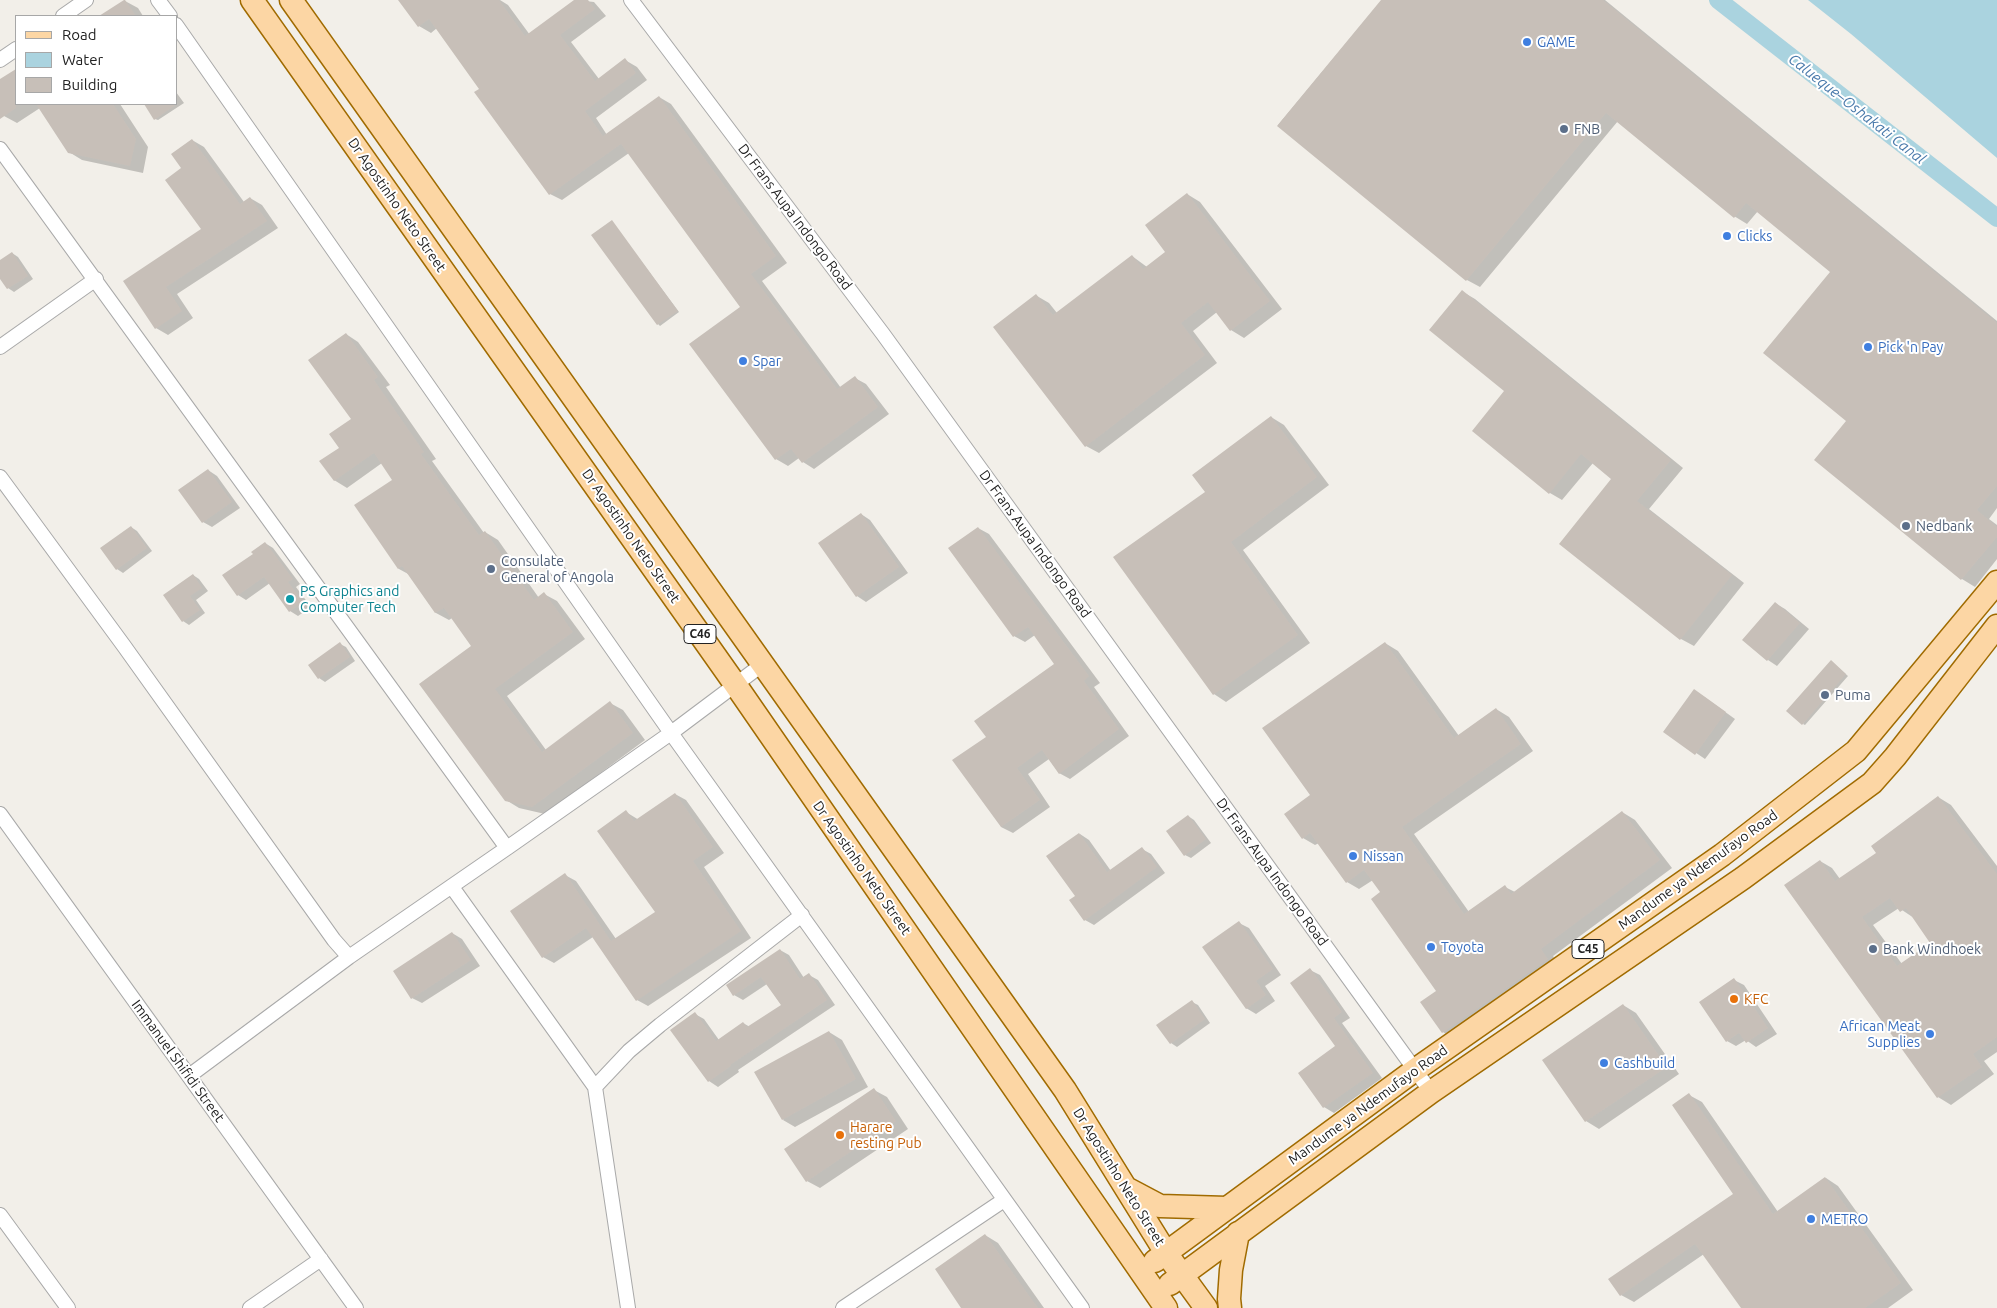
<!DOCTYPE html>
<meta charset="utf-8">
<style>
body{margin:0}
#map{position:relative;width:1997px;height:1308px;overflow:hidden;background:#f2efe9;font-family:Ubuntu,sans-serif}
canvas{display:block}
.legend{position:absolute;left:15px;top:15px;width:162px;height:90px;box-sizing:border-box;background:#fff;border:1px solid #a7a7a7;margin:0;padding:6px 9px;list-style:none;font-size:15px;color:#222}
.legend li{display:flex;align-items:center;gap:10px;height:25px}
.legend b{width:25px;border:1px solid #a7a7a7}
</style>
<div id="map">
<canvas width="1997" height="1308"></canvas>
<ul class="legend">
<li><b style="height:6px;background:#fcd6a4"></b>Road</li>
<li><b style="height:14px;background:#aad3df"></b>Water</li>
<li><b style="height:14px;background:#c7bfb8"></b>Building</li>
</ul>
</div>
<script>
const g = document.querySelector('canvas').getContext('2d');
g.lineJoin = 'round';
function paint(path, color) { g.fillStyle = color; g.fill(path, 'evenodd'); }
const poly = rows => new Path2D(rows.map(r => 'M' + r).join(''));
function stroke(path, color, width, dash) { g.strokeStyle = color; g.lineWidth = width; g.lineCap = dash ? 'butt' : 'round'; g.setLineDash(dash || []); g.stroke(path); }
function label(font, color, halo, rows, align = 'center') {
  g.font = font + ' Ubuntu,sans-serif'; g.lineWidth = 4; g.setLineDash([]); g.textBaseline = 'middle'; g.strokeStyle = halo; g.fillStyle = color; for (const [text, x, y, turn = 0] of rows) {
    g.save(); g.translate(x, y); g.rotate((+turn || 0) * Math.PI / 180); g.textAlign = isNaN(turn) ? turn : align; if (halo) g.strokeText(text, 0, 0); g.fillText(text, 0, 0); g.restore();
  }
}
paint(poly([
 [1808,0,1997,0,1997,158,1851,34]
]), '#aad3df');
paint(poly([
 [400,0,500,0,508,5,530,35,576,0,594,2,606,16,571,42,599,79,625,60,637,67,647,80,596,118,607,135,659,97,671,104,787,263,762,281,841,388,855,378,866,384,889,414,814,469,803,462,799,458,788,466,776,459,691,344,741,307,629,153,562,200,550,194,480,89,437,28,431,33,419,26],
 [1382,0,1605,0,1997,321,1997,508,1989,519,1997,525,1997,559,1975,587,1962,579,1816,460,1848,421,1832,272,1758,211,1747,224,1734,216,1618,121,1480,287,1467,280,1278,125],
 [125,1,138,8,143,16,101,16],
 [16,70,16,104,120,104,148,147,143,173,82,160,69,152,40,108,17,123,4,116,0,110,0,81],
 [176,92,184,103,158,120,155,119,145,104,176,104],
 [192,140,204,147,244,202,250,198,262,205,278,228,177,294,193,318,168,335,156,328,125,281,203,230],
 [1187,194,1200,202,1282,309,1244,338,1231,330,1217,312,1193,331,1217,363,1099,453,1086,446,1037,296,1049,303,1057,313,1132,256,1147,267,1167,252],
 [612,222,679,312,660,326,658,324],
 [12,253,18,257,33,279,14,292,8,288,0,277,0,261],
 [1463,292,1475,299,1683,468,1649,509,1744,583,1694,646,1681,639,1612,479,1593,463,1562,500,1550,493],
 [346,334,358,342,390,385,386,387,436,459,432,461,484,533,485,532,498,540,539,598,544,594,557,601,585,639,507,696,546,750,610,703,623,710,645,740,545,814,519,808,506,800,472,646,452,618,449,620,436,613,410,575,399,569,356,506,394,480,382,463,347,488,334,480,341,448,353,419],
 [1271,417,1284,425,1329,485,1243,550,1310,643,1226,702,1214,694,1207,492],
 [208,470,217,476,240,508,212,527,203,522],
 [861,514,870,520,908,573,866,602,857,596],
 [131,527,137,531,152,551,123,573,117,569],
 [978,528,989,534,1100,683,1094,687,1129,736,1070,779,1059,773,1049,759,1028,774,1050,807,1013,833,1001,827,988,737,1056,664,1035,635,1025,642,1014,636],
 [265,543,273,548,300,584,296,587,311,607,298,616,290,611,270,583,246,600,238,595,255,555],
 [193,575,199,579,208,591,196,600,205,613,189,625,183,621],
 [1775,603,1785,609,1809,629,1777,666,1768,660],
 [1385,643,1398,651,1459,736,1496,709,1509,717,1533,751,1414,834,1469,912,1505,887,1515,892,1622,812,1635,820,1672,868,1553,956,1560,967,1455,1040,1443,1032,1438,991,1382,893,1373,880,1359,889,1347,882,1319,843,1315,845,1303,838,1312,796],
 [340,644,346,647,355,661,325,682,319,678],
 [1833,663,1848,676,1805,725,1803,724],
 [1703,696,1735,719,1705,759,1664,731],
 [675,794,686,800,724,853,704,867,751,938,648,1006,637,1000,593,937,554,963,543,957,565,875,576,881,616,939,657,912,626,812,639,820],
 [1938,797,1951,805,1997,866,1997,1052,1984,1061,1994,1074,1951,1105,1938,1097,1786,885,1820,861,1832,868,1840,879,1878,853],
 [1899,908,1914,918,1932,943,1902,964,1873,925],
 [1188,816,1194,820,1211,843,1191,858,1185,855],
 [1080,834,1089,840,1111,871,1142,849,1151,854,1165,873,1094,925,1085,920],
 [1239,923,1249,928,1281,975,1265,986,1275,1001,1256,1014,1246,1008],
 [452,933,462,939,480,966,422,1003,412,998],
 [780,950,789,955,804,978,809,975,818,980,835,1005,738,1070,739,1072,718,1087,709,1081,695,1014,704,1019,719,1040,743,1023,750,1027,782,1006,767,984,743,1000,734,995],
 [1310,970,1320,975,1350,1018,1342,1023,1382,1078,1334,1113,1324,1107,1300,1073,1337,1046],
 [1734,980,1744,985,1777,1034,1756,1047,1746,1040,1736,1046,1727,1041],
 [1192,1002,1198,1005,1210,1023,1177,1047,1171,1043],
 [1623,1005,1636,1013,1679,1074,1599,1129,1586,1121,1544,1060],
 [829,1032,842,1040,868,1087,795,1127,783,1120],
 [874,1090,887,1097,908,1129,820,1188,807,1181],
 [1689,1095,1702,1102,1778,1212,1826,1178,1838,1186,1913,1290,1888,1308,1743,1308,1704,1254,1634,1302,1621,1295,1735,1194],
 [985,1235,998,1243,1044,1308,963,1308]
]), '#0003');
stroke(poly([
 [1718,0,1997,218]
]), '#aad3df', 18);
paint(poly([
 [125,0,136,16,99,16,124,0],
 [398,0,499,0,525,36,574,0,588,0,595,9,560,35,595,81,625,58,636,73,585,111,603,136,659,96,776,256,751,274,837,389,855,376,878,407,802,463,791,449,775,460,689,344,740,307,621,144,549,195,474,92,479,89,429,19,418,27],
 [1381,0,1603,0,1997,323,1997,486,1977,510,1997,527,1997,537,1961,580,1814,460,1846,421,1763,353,1830,272,1746,203,1734,218,1606,113,1466,281,1277,126],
 [16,69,16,108,0,119,0,79],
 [36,104,113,104,136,139,130,166,68,153],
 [144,104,177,104,154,120],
 [192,139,240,204,250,197,267,221,166,287,182,311,155,329,123,281,201,229,165,180,181,168,171,154],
 [1187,193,1270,301,1230,331,1208,302,1181,323,1205,355,1085,447,993,327,1036,294,1053,315,1132,255,1143,269,1165,252,1145,225],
 [612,220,678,311,657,325,591,235],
 [12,252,28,276,7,289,0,279,0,260],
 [1462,290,1671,460,1637,501,1732,575,1680,640,1559,544,1611,479,1581,454,1549,494,1472,431,1504,391,1429,330],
 [346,333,378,377,374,380,424,452,421,454,479,535,485,531,534,600,544,592,573,632,495,689,542,752,610,701,633,733,532,807,505,801,419,684,471,646,444,608,435,613,402,566,398,569,354,505,392,480,374,453,334,481,319,461,339,448,329,434,351,419,308,360],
 [1271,416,1317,477,1231,542,1298,635,1213,695,1113,557,1205,492,1192,475],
 [208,469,232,502,202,523,178,490],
 [861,513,899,567,856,597,818,543],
 [131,526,147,548,116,570,100,548],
 [978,527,1089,676,1084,681,1119,729,1059,774,1042,750,1017,768,1040,800,1001,827,952,760,986,737,974,721,1054,664,1028,627,1013,637,948,548],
 [265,542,293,579,288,582,303,602,289,612,264,577,237,596,222,575,253,554,251,552],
 [193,574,202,588,190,596,200,610,182,622,163,595],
 [1775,602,1800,623,1767,661,1742,640],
 [340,642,350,657,318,679,308,665],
 [1385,642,1454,738,1496,708,1521,744,1402,827,1464,914,1505,885,1511,894,1622,811,1660,860,1541,949,1548,959,1442,1033,1420,1002,1436,991,1371,899,1380,892,1364,870,1346,883,1310,833,1302,839,1284,814,1310,795,1262,728],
 [1831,660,1846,674,1802,725,1786,711],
 [1694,689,1726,712,1695,755,1663,732],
 [675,793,713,847,693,861,741,931,636,1001,586,928,542,958,510,911,565,873,611,941,655,912,597,831,626,810,634,821],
 [1938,796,1997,874,1997,1037,1973,1054,1982,1067,1937,1098,1784,885,1820,860,1835,881,1876,853,1871,846],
 [1890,898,1900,912,1906,908,1930,943,1897,966,1862,917],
 [1188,815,1206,839,1184,856,1166,831],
 [1079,833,1107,872,1142,847,1157,867,1084,921,1069,900,1075,896,1046,856],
 [1239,921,1273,969,1256,981,1266,995,1246,1009,1202,947],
 [452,932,471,960,411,999,393,971],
 [780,949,800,979,809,973,827,1000,730,1065,731,1066,708,1082,670,1030,695,1012,716,1041,743,1022,747,1027,781,1005,761,977,733,996,726,985],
 [1310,968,1342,1012,1334,1018,1373,1073,1323,1108,1298,1073,1335,1046,1290,983],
 [1734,978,1768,1028,1746,1043,1739,1033,1726,1042,1699,1002],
 [1192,1000,1205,1019,1170,1044,1156,1025],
 [1623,1004,1667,1067,1585,1122,1542,1060],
 [829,1031,856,1079,782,1120,754,1072],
 [874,1088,896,1121,806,1182,784,1149],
 [1689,1093,1773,1214,1825,1177,1901,1283,1865,1308,1741,1308,1695,1244,1620,1296,1608,1279,1733,1194,1672,1105],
 [985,1234,1038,1308,961,1308,935,1269]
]), '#c7bfb8');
const minor = poly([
 [158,0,170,16],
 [631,0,883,334,1431,1092],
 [63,16,86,0],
 [176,25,671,733,1082,1308],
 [0,60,16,49],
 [0,149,507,848,349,957,189,1076],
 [0,347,96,279],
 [0,477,124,646,334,940,349,957],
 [0,814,356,1308],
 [507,848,671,733,763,664],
 [452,887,595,1087],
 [0,1215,68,1308],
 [250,1308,321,1259],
 [628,1308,595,1087,629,1051,660,1025,802,915],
 [843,1308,1004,1200]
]);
const primary = poly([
 [252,0,735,684,1166,1308],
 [291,0,1065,1090,1166,1253,1206,1308],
 [1126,1188,1160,1206,1227,1208],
 [1155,1261,1415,1070,1722,855,1856,751,1997,582],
 [1170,1284,1431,1092,1743,878,1872,783,1895,757,1997,626],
 [1230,1308,1229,1299,1231,1270,1238,1233]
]);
stroke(minor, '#a9a9a9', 16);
stroke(primary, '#a06b00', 25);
stroke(minor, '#fff', 14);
stroke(primary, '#fcd6a4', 22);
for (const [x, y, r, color] of [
 [1527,42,5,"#3f7fe0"],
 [1564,129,5,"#5c6f8a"],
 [1727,236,5,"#3f7fe0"],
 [1868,347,5,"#3f7fe0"],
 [743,361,5,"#3f7fe0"],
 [1906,526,5,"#5c6f8a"],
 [491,569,5,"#5c6f8a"],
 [290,599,5,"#0f9aa8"],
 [1825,695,5,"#5c6f8a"],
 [1353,856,5,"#3f7fe0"],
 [1431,947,5,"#3f7fe0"],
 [1873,949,5,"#5c6f8a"],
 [1734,999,5,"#e8710a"],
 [1930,1034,5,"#3f7fe0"],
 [1604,1063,5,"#3f7fe0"],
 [840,1135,5,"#e8710a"],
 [1811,1219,5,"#3f7fe0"]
]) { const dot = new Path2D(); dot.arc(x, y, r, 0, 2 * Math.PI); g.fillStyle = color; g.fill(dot); stroke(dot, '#fff', 2); }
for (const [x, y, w] of [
 [700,634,32],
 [1588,949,32]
]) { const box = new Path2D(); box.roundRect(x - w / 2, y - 9.5, w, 19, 4); g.fillStyle = '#fff'; g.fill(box); stroke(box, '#222', 1); }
label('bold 12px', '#222', null, [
 ["C46",700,634],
 ["C45",1588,949]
]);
label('14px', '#366cbe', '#fff', [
 ["GAME",1537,42],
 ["Clicks",1737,236],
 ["Pick 'n Pay",1878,347],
 ["Spar",753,361],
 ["Nissan",1363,856],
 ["Toyota",1441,947],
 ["African Meat",1920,1026,"right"],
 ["Supplies",1920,1042,"right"],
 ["Cashbuild",1614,1063],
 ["METRO",1821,1219]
], 'left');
label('14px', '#4e5e75', '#fff', [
 ["FNB",1574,129],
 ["Nedbank",1916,526],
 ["Consulate",501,561],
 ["General of Angola",501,577],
 ["Puma",1835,695],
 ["Bank Windhoek",1883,949]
], 'left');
label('14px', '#222', '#fff', [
 ["Dr Agostinho Neto Street",397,205,55],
 ["Dr Frans Aupa Indongo Road",795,217,53],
 ["Dr Agostinho Neto Street",631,536,55],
 ["Dr Frans Aupa Indongo Road",1035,544,54],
 ["Dr Agostinho Neto Street",862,868,55],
 ["Mandume ya Ndemufayo Road",1698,870,-36],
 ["Dr Frans Aupa Indongo Road",1272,872,54],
 ["Immanuel Shifidi Street",178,1061,54],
 ["Mandume ya Ndemufayo Road",1368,1105,-36],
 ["Dr Agostinho Neto Street",1119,1177,58]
]);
label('14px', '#0d838f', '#fff', [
 ["PS Graphics and",300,591],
 ["Computer Tech",300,607]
], 'left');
label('14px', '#c56008', '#fff', [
 ["KFC",1744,999],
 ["Harare",850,1127],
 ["resting Pub",850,1143]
], 'left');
label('italic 15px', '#4a7aab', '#fff', [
 ["Calueque–Oshakati Canal",1857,109,38]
]);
</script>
